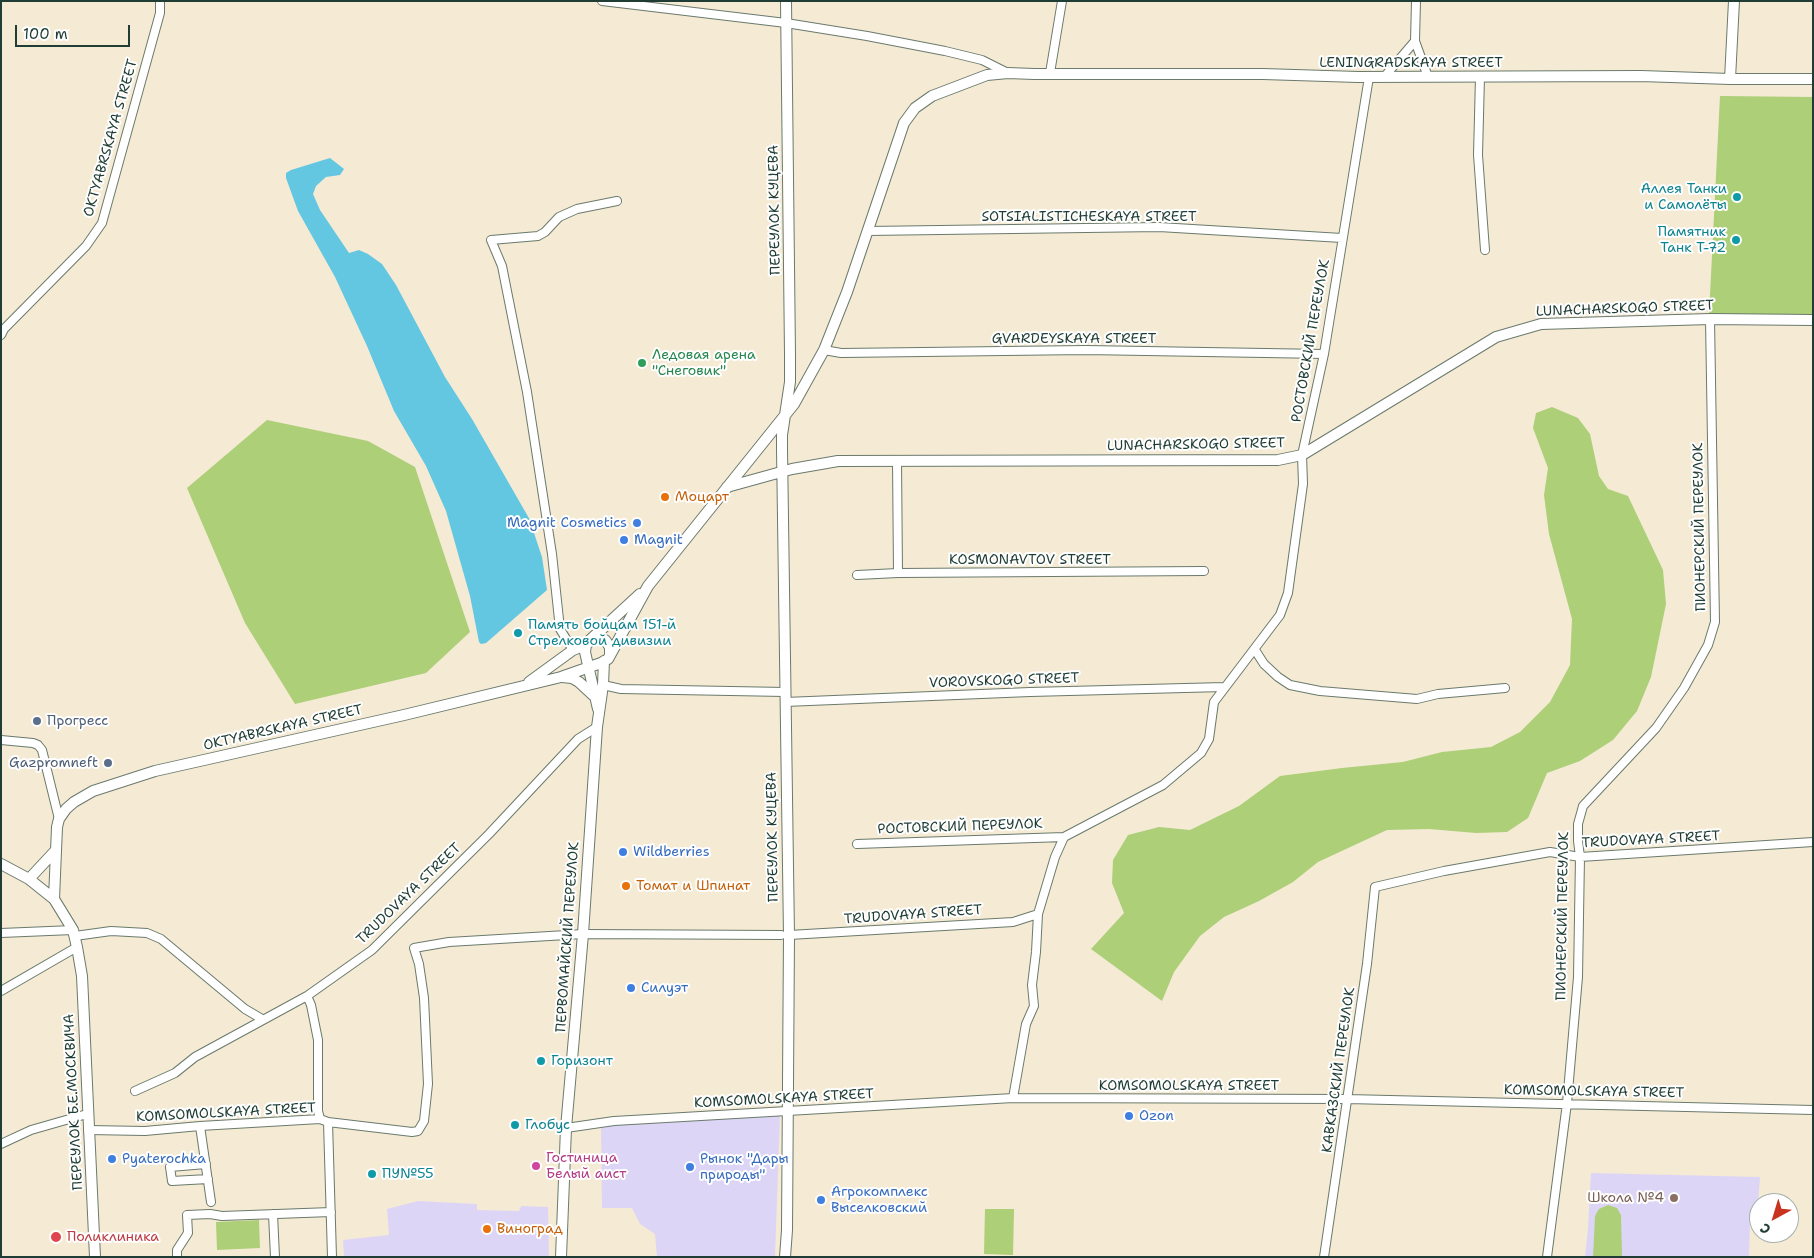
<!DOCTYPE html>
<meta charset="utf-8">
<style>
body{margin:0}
#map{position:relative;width:1814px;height:1258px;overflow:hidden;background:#f5ead4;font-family:"Shantell Sans",sans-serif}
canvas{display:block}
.frame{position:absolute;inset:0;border:2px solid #1f3d34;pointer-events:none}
.north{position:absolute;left:1749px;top:1193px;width:50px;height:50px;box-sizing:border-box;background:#fff;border:1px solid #a5b1ae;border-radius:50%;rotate:219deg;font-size:14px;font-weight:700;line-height:20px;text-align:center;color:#1f3d34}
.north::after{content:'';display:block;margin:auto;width:18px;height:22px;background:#c8321e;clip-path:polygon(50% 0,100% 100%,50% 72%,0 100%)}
.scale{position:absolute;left:15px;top:25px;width:115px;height:22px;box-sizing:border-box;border:2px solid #1f3d34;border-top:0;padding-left:6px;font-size:15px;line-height:18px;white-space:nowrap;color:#1f3d34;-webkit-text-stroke:4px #fff;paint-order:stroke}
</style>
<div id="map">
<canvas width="1814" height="1258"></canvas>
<div class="frame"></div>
<div class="north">С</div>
<div class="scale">100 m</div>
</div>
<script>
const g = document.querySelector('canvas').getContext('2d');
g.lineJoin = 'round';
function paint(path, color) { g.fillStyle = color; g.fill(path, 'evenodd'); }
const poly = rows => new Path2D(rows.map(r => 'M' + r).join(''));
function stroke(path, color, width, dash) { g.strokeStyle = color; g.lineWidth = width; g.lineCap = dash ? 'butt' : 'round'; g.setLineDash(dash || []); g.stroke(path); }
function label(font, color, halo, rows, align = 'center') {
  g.font = font + ' "Shantell Sans",sans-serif'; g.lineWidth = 4; g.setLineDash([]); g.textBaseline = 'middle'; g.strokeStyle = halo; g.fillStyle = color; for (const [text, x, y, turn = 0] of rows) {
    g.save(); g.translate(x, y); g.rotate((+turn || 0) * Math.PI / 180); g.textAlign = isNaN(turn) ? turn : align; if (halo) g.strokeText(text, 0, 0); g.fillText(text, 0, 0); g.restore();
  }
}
paint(poly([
 [780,1115,775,1257,657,1257,655,1234,640,1224,632,1208,602,1208,601,1126],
 [1591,1173,1760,1177,1757,1219,1750,1220,1749,1257,1585,1257,1588,1228],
 [418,1201,477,1204,477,1210,519,1211,521,1206,548,1207,549,1257,344,1257,343,1240,389,1235,387,1209]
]), '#ddd5f6');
paint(poly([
 [1720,96,1813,97,1813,316,1709,315],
 [1552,407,1578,418,1590,434,1599,476,1608,489,1628,496,1663,570,1666,604,1651,677,1637,711,1613,740,1580,761,1547,773,1528,818,1507,832,1476,833,1429,829,1387,830,1318,862,1293,882,1259,901,1224,917,1200,936,1174,972,1162,1001,1091,949,1124,913,1112,883,1113,860,1128,835,1159,827,1190,830,1239,806,1280,776,1342,768,1403,762,1442,752,1491,747,1520,732,1550,702,1570,665,1572,619,1549,534,1544,495,1548,468,1533,428,1536,413],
 [267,420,368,441,415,467,470,632,426,673,295,704,245,623,187,488],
 [1608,1205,1617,1208,1621,1215,1622,1257,1593,1257,1595,1216,1599,1209],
 [985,1209,1014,1209,1013,1255,984,1254],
 [259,1220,260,1248,217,1250,216,1222]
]), '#accf78');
paint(poly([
 [330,158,344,169,340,175,326,177,316,186,313,194,320,210,349,253,359,250,368,254,382,264,396,285,445,377,472,419,530,520,536,539,542,557,547,590,486,643,481,644,479,642,470,596,446,511,426,466,394,411,367,346,335,277,298,211,286,178,286,173,291,170]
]), '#63c7e1');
const minor = poly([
 [602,1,786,23,867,36,945,51,982,60,1008,73],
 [1416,1,1415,41,1428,77],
 [1050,73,1062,1],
 [1385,76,1415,41],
 [1480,77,1478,155,1485,250],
 [867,231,1159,227,1342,238],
 [1,335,4,329,86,246,102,223,160,13,160,1],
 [824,350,841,353,1086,350,1324,354],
 [897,460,898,573],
 [857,575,898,573,1204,571],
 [573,650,560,629,552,554,527,392,502,266,491,240,538,236,545,232,559,217,577,209,617,201],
 [1255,650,1264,664,1278,677,1290,685,1320,691,1417,699,1438,694,1505,688],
 [603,685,621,689,785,692],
 [785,702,1030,692,1224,687],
 [1,740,33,743,38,745,42,750,59,819],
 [857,844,1064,837],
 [1,933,73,930],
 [789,935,1013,922,1038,914],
 [75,936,111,931,147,933,161,939,245,1009,262,1019],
 [1,991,77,947],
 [307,996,311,1005,318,1040,318,1111,320,1119],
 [135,1091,175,1073,195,1057,307,996,372,950,489,834,578,739,597,727],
 [1013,1098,1026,1024,1034,1006,1032,985,1036,952,1038,914,1055,857,1064,837,1163,785,1201,753,1209,739,1214,702,1280,615,1288,593,1303,484,1302,455,1324,354,1369,77],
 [328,1122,332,1257],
 [200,1126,211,1202],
 [566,1128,614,1121,1013,1098,1347,1099,1813,1110],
 [88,1130,145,1131,200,1126,320,1119,328,1122,412,1132,418,1131,424,1121,428,1084,424,998,419,964,414,948,449,942,583,934,781,935],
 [1,1144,31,1130,87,1114],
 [206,1164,170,1167,172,1181,208,1179],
 [273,1214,275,1257],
 [177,1257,177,1250,188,1233,187,1215,210,1214,222,1216,331,1212],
 [1324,1257,1367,964,1375,887,1444,871,1550,852,1580,857,1813,842],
 [1547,1257,1567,1103,1578,977,1580,857,1578,841,1578,824,1583,806,1656,728,1684,688,1708,645,1715,622,1710,319]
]);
const tertiary = poly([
 [1730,79,1734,1],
 [727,487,792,469,838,461,1278,460,1302,455,1496,337,1541,324,1710,319,1813,320],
 [590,640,640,594],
 [562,677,572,678,579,682,593,695],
 [529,682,573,650,586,645],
 [598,709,585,652,586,645,592,639,601,638,605,640,610,647,610,655],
 [1,864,29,879,54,899,73,930,77,947,82,976,95,1257],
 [29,879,56,850],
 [54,899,57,827,59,819,66,809,74,802,93,791,155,771,404,715,561,677,601,663,608,659,648,586,794,404,824,350,847,292,904,123,915,108,932,96,987,75,1008,73,1034,74,1263,74,1358,77,1641,76,1730,79,1813,79],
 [561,1257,566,1128,583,934,597,727,603,685,604,661],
 [785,1257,787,1230,789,935,782,449,782,435,790,382,790,354,786,1]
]);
stroke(minor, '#6a7a6c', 10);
stroke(tertiary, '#6a7a6c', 12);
stroke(minor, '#fff', 8);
stroke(tertiary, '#fff', 10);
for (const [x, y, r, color] of [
 [1737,197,5,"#0f9aa8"],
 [1736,240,5,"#0f9aa8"],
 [642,363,5,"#2e9e5b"],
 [665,497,5,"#e8710a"],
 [637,523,5,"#3f7fe0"],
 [624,540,5,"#3f7fe0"],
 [518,633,5,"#0f9aa8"],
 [37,721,5,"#5c6f8a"],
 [108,763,5,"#5c6f8a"],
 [623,852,5,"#3f7fe0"],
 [626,886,5,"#e8710a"],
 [631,988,5,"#3f7fe0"],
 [541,1061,5,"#0f9aa8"],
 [1129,1116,5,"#3f7fe0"],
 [515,1125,5,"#0f9aa8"],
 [112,1159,5,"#3f7fe0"],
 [536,1166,5,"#d1479c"],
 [690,1167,5,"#3f7fe0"],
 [372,1174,5,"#0f9aa8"],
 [1674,1198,5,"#8d6e63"],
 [821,1200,5,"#3f7fe0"],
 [487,1229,5,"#e8710a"],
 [56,1237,6,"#e0444e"]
]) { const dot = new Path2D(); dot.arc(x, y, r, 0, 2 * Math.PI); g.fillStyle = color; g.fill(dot); stroke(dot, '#fff', 2); }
label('14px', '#1f3d34', '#fff', [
 ["LENINGRADSKAYA STREET",1411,63],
 ["OKTYABRSKAYA STREET",111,138,-74],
 ["ПЕРЕУЛОК КУЦЕВА",775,210,-91],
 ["SOTSIALISTICHESKAYA STREET",1089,217],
 ["LUNACHARSKOGO STREET",1625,309,-2],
 ["GVARDEYSKAYA STREET",1074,339],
 ["РОСТОВСКИЙ ПЕРЕУЛОК",1311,341,-80],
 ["LUNACHARSKOGO STREET",1196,445,-1],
 ["ПИОНЕРСКИЙ ПЕРЕУЛОК",1700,527,-91],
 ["KOSMONAVTOV STREET",1030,560],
 ["VOROVSKOGO STREET",1004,681,-2],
 ["OKTYABRSKAYA STREET",283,728,-13],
 ["РОСТОВСКИЙ ПЕРЕУЛОК",960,827,-2],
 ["ПЕРЕУЛОК КУЦЕВА",773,837,-91],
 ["TRUDOVAYA STREET",1651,840,-3],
 ["TRUDOVAYA STREET",409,894,-44],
 ["TRUDOVAYA STREET",913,915,-4],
 ["ПИОНЕРСКИЙ ПЕРЕУЛОК",1563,916,-89],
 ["ПЕРВОМАЙСКИЙ ПЕРЕУЛОК",568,937,-86],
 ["КАВКАЗСКИЙ ПЕРЕУЛОК",1339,1070,-82],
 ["KOMSOMOLSKAYA STREET",1189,1086],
 ["KOMSOMOLSKAYA STREET",1594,1092,1],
 ["KOMSOMOLSKAYA STREET",784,1099,-3],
 ["ПЕРЕУЛОК Б.Е.МОСКВИЧА",74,1102,-93],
 ["KOMSOMOLSKAYA STREET",226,1113,-3]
]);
label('14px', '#0d838f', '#fff', [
 ["Аллея Танки",1727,189,"right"],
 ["и Самолёты",1727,205,"right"],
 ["Памятник",1726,232,"right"],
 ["Танк Т-72",1726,248,"right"],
 ["Память бойцам 151-й",528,625],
 ["Стрелковой дивизии",528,641],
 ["Горизонт",551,1061],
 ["Глобус",525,1125],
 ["ПУ№55",382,1174]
], 'left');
label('14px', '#27864d', '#fff', [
 ["Ледовая арена",652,355],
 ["\"Снеговик\"",652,371]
], 'left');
label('14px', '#c56008', '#fff', [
 ["Моцарт",675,497],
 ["Томат и Шпинат",636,886],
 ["Виноград",497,1229]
], 'left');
label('14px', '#366cbe', '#fff', [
 ["Magnit Cosmetics",627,523,"right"],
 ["Magnit",634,540],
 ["Wildberries",633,852],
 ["Силуэт",641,988],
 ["Ozon",1139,1116],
 ["Pyaterochka",122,1159],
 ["Рынок \"Дары",700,1159],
 ["природы\"",700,1175],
 ["Агрокомплекс",831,1192],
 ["Выселковский",831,1208]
], 'left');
label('14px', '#4e5e75', '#fff', [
 ["Прогресс",47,721],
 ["Gazpromneft",98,763,"right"]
], 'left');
label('14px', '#b23c85', '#fff', [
 ["Гостиница",546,1158],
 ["Белый аист",546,1174]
], 'left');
label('14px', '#785e54', '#fff', [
 ["Школа №4",1664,1198]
], 'right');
label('14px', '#be3a42', '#fff', [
 ["Поликлиника",67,1237]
], 'left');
</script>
